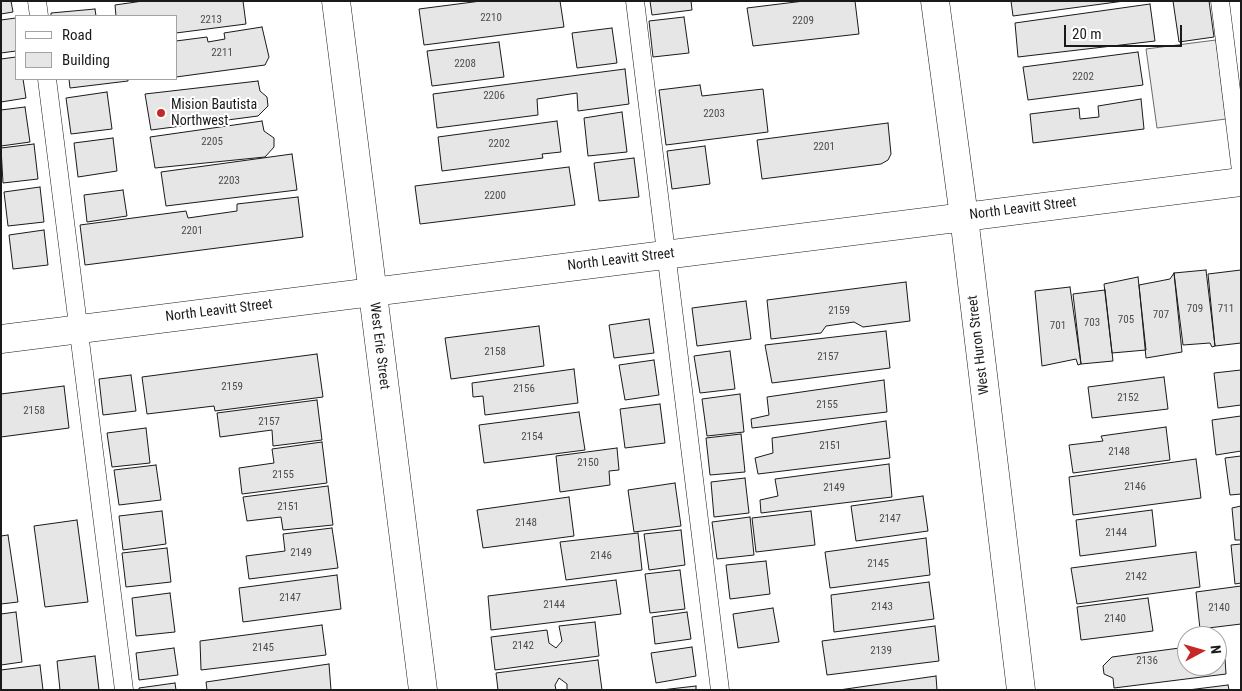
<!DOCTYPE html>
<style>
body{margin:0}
#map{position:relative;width:1242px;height:691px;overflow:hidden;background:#fff;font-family:"Roboto Condensed",sans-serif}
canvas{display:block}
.frame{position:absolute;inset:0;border:2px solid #1a1a1a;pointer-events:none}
.legend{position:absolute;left:15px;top:15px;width:162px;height:65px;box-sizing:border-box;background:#fff;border:1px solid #a3a3a3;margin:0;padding:6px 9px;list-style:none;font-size:15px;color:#1a1a1a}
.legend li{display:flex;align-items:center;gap:10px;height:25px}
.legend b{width:25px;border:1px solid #a3a3a3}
.north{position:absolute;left:1177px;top:626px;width:50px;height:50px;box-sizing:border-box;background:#fff;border:1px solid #a3a3a3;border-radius:50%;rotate:84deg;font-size:14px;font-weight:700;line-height:20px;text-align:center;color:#1a1a1a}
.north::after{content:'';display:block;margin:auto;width:18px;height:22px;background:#c62828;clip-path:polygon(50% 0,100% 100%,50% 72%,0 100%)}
.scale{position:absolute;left:1064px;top:25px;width:118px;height:22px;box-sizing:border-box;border:2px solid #1a1a1a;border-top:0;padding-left:6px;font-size:15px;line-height:18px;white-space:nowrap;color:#1a1a1a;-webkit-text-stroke:4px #fff;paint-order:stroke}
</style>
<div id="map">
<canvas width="1242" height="691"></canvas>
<div class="frame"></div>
<ul class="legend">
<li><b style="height:6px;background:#fff"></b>Road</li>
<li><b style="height:14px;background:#e6e6e6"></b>Building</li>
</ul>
<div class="north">N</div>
<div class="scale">20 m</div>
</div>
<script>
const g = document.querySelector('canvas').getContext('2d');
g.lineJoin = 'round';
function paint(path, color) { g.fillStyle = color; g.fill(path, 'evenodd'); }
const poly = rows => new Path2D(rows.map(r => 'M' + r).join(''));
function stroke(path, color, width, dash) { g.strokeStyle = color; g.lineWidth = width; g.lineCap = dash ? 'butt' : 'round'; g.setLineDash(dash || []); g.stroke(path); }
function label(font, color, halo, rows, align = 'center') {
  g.font = font + ' "Roboto Condensed",sans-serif'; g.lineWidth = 4; g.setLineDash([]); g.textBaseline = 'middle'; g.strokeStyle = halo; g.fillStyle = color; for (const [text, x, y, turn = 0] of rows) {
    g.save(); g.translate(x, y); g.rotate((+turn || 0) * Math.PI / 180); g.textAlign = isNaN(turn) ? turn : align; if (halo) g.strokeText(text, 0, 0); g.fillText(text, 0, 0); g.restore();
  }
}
const built = poly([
 [1216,40,1226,119,1157,128,1146,49,1216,40]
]);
paint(built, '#ededed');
stroke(built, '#6a6a6a', 1);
const building = poly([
 [1,1,11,1,13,12,1,14,1,1],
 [143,1,243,1,246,24,176,33,176,16,116,16,115,5,143,1],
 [481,1,560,1,564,27,424,45,419,9,481,1],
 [650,1,691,1,692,10,652,15,650,1],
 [804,1,855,1,859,34,753,46,747,8,804,1],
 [1011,1,1124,1,1013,16,1011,1],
 [1173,1,1209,1,1214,37,1179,42,1173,1],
 [1150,4,1155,41,1018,57,1015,23,1150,4],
 [95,9,96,16,51,16,51,13,95,9],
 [684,17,689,53,653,57,649,21,684,17],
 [16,18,16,51,1,53,1,20,16,18],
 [262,27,269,57,265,65,176,77,176,41,207,37,208,42,225,39,224,33,262,27],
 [612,28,617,63,577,68,572,33,612,28],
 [499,42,504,77,432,86,427,51,499,42],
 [1138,52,1143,85,1028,100,1023,67,1138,52],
 [16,57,16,79,23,79,26,98,1,102,1,59,16,57],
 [625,69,629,104,578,111,577,93,537,99,538,115,437,128,433,94,625,69],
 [69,79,128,79,128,81,70,88,69,79],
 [258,81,260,91,267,97,268,106,258,116,151,130,145,94,258,81],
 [700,85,702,96,763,89,768,132,666,145,659,90,700,85],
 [107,92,112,129,71,134,66,98,107,92],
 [1141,99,1144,129,1033,143,1030,114,1079,108,1080,119,1099,117,1098,106,1141,99],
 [25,107,30,142,1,146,1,110,25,107],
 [622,112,627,152,588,156,584,118,622,112],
 [262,121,264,131,274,138,274,147,265,157,155,168,150,137,262,121],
 [557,121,561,152,542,154,543,158,442,171,438,137,557,121],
 [888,123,891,154,888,160,881,164,762,179,757,140,888,123],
 [113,138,117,171,78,177,74,143,113,138],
 [34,144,38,179,3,183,1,148,34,144],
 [705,146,710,184,672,189,667,151,705,146],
 [292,154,297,190,166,206,161,172,292,154],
 [634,158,639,197,599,201,594,163,634,158],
 [569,167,575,205,420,224,415,186,569,167],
 [40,187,44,222,8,226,4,192,40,187],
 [123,190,127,216,87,222,84,195,123,190],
 [298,197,303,237,85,265,80,225,186,211,188,218,237,211,237,204,298,197],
 [44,230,48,265,13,269,9,235,44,230],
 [1206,270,1215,346,1212,347,1210,343,1183,345,1174,273,1206,270],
 [1241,270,1241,343,1215,346,1208,274,1241,270],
 [1174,273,1182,352,1146,358,1139,285,1170,279,1174,273],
 [1138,277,1146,350,1112,353,1104,284,1138,277],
 [906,282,910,321,863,327,854,322,826,326,821,333,771,339,767,300,906,282],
 [1070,287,1081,364,1078,365,1076,359,1042,366,1035,291,1070,287],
 [1105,290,1113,361,1081,364,1073,294,1105,290],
 [746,301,751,339,697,346,692,308,746,301],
 [649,319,654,353,614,358,609,325,649,319],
 [539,326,544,366,451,379,445,338,539,326],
 [886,331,890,368,772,383,765,345,886,331],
 [730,351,735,389,700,393,694,356,730,351],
 [317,354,323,397,215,411,214,406,147,414,142,377,317,354],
 [654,360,659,395,625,400,619,365,654,360],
 [574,369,578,403,485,415,483,396,473,397,472,383,574,369],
 [1241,370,1241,405,1218,408,1214,373,1241,370],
 [131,375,136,411,103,415,99,379,131,375],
 [1164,377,1168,409,1092,418,1088,387,1164,377],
 [884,380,887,412,752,428,751,419,769,415,767,397,884,380],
 [64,386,69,428,1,437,1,394,64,386],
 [740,394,744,432,707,436,702,399,740,394],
 [317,400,322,440,273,446,272,430,220,437,217,413,317,400],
 [660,404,665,443,625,448,620,409,660,404],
 [579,412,585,450,484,463,479,425,579,412],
 [1241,416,1241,451,1216,455,1212,420,1241,416],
 [886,421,890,458,758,474,755,458,773,453,772,438,886,421],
 [1166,427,1170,460,1073,473,1069,445,1103,441,1101,436,1166,427],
 [146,428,150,463,112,467,107,433,146,428],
 [741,434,745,472,710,475,706,438,741,434],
 [322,442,327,483,242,494,239,468,274,463,272,449,322,442],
 [617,448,619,470,609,471,610,485,560,492,556,456,617,448],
 [1241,456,1241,494,1230,495,1225,458,1241,456],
 [1196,459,1201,498,1073,515,1069,477,1196,459],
 [889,464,892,497,761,513,760,500,778,496,775,479,889,464],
 [156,465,161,500,119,505,114,470,156,465],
 [745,478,749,513,714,517,711,482,745,478],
 [675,483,681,526,634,532,628,490,675,483],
 [328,486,333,525,283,530,281,517,247,521,243,497,328,486],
 [923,496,928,531,856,541,851,506,923,496],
 [569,497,574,536,483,548,477,510,569,497],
 [1241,506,1241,540,1235,540,1232,508,1241,506],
 [1152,510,1156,546,1080,556,1076,520,1152,510],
 [162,511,166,544,123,550,119,516,162,511],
 [811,511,815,545,756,552,752,518,811,511],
 [750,517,754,555,717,559,712,522,750,517],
 [77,520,88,602,45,607,34,526,77,520],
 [332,528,338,568,249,579,246,556,285,551,283,534,332,528],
 [681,530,685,565,649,570,644,534,681,530],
 [638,533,642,570,566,580,560,542,638,533],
 [8,535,18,602,1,604,1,536,8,535],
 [926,538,930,575,830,588,825,552,926,538],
 [1241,544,1241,583,1235,584,1231,545,1241,544],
 [167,548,171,582,126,587,122,553,167,548],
 [1196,552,1200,587,1077,604,1071,568,1196,552],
 [766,561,770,594,730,599,726,565,766,561],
 [680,570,685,609,650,613,645,574,680,570],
 [337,575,341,609,243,622,239,588,337,575],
 [616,580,621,614,491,630,488,596,616,580],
 [929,582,934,619,834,632,831,595,929,582],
 [1241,586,1241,624,1200,629,1196,592,1241,586],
 [170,593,175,632,136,636,132,598,170,593],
 [1148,598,1153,631,1081,640,1077,607,1148,598],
 [773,608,779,642,738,648,733,614,773,608],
 [16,612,22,662,1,665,1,614,16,612],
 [687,612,691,639,655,644,652,617,687,612],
 [595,622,599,656,495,670,491,637,547,630,549,643,556,648,562,641,559,626,595,622],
 [322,625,326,655,201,670,200,641,322,625],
 [935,626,939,661,827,675,822,641,935,626],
 [1224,643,1226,674,1114,688,1113,678,1104,674,1103,666,1112,657,1187,647,1187,666,1217,666,1217,644,1224,643],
 [692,647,696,676,656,683,651,653,692,647],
 [174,648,178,675,139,680,136,653,174,648],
 [95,656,99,690,60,690,57,661,95,656],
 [598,660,602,690,567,690,567,684,559,678,555,685,556,690,498,690,496,673,598,660],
 [329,664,331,690,207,690,206,682,329,664],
 [40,665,43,690,1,690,1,670,40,665],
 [936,676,937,690,839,690,936,676],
 [175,683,176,690,139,690,139,688,175,683],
 [1228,685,1229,690,1188,690,1228,685],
 [696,686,696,690,661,690,696,686]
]);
paint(building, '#e6e6e6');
stroke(building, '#1a1a1a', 1);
const lane = poly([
 [37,1,39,16],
 [635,1,720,690],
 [1220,1,1241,171],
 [47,79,124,690]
]);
const street = poly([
 [336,1,423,690],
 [935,1,964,217,1021,690],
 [1,339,1241,182]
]);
stroke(lane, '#1a1a1a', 19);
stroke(street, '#1a1a1a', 29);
stroke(lane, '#fff', 18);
stroke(street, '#fff', 28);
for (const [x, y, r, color] of [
 [161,113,5,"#c62828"]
]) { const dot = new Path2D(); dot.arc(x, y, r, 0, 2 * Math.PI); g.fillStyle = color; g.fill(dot); stroke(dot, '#fff', 2); }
label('11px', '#4d4d4d', null, [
 ["2210",491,18],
 ["2213",211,20],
 ["2209",803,21],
 ["2211",222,53],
 ["2208",465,64],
 ["2202",1083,77],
 ["2206",494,96],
 ["2203",714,114],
 ["2205",212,142],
 ["2202",499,144],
 ["2201",824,147],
 ["2203",229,181],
 ["2200",495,196],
 ["2201",192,231],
 ["709",1195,309],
 ["711",1226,309],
 ["2159",839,311],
 ["707",1161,315],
 ["705",1126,320],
 ["703",1092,323],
 ["701",1058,326],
 ["2158",495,352],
 ["2157",828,357],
 ["2159",232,387],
 ["2156",524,389],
 ["2152",1128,398],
 ["2155",827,405],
 ["2158",34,411],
 ["2157",269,422],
 ["2154",532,437],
 ["2151",830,446],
 ["2148",1119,452],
 ["2150",588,463],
 ["2155",283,475],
 ["2146",1135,487],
 ["2149",834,488],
 ["2151",288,507],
 ["2147",890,519],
 ["2148",526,523],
 ["2144",1116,533],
 ["2149",301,553],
 ["2146",601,556],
 ["2145",878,564],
 ["2142",1136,577],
 ["2147",290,598],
 ["2144",554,605],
 ["2143",882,607],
 ["2140",1219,608],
 ["2140",1115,619],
 ["2142",523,646],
 ["2145",263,648],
 ["2139",881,651],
 ["2136",1147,661]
]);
label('14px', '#1a1a1a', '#fff', [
 ["Mision Bautista",171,105],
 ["Northwest",171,121]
], 'left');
label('14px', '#1a1a1a', '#fff', [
 ["North Leavitt Street",1023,209,-7],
 ["North Leavitt Street",621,260,-7],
 ["North Leavitt Street",219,311,-7],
 ["West Huron Street",979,345,-97],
 ["West Erie Street",379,346,83]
]);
</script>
